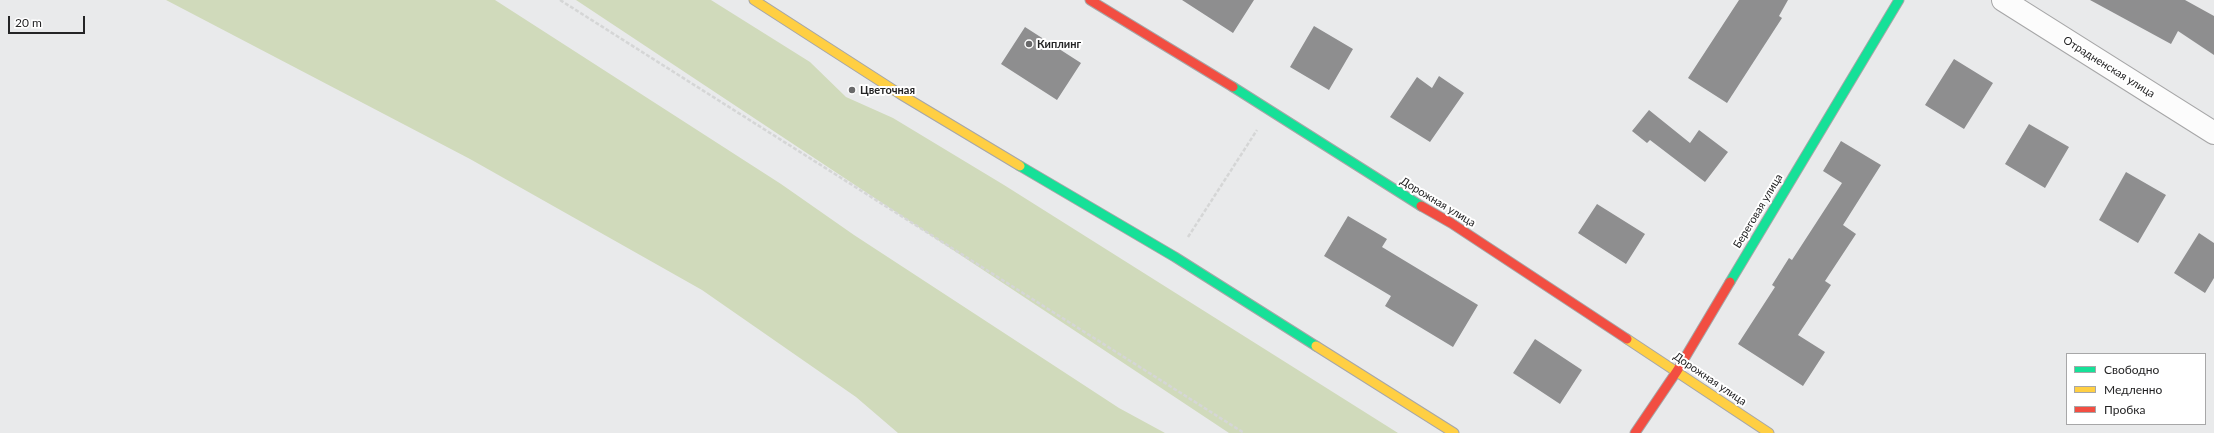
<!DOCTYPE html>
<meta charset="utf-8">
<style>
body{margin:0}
#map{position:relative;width:2214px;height:433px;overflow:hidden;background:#e9eaeb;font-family:Lato,sans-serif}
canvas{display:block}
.legend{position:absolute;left:2066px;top:353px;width:140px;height:72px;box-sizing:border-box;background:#fff;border:1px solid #a7a7a8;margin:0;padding:5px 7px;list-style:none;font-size:12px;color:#242425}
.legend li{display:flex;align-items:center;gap:8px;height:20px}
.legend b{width:20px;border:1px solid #a7a7a8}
.scale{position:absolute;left:8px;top:16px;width:77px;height:18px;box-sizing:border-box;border:2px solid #242425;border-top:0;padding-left:5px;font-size:12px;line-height:14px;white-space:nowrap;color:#242425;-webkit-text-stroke:3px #fff;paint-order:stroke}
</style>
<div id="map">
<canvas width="2214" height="433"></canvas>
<ul class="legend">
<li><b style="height:5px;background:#16e098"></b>Свободно</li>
<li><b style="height:5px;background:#ffcf43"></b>Медленно</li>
<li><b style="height:5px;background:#f24e42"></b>Пробка</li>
</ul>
<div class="scale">20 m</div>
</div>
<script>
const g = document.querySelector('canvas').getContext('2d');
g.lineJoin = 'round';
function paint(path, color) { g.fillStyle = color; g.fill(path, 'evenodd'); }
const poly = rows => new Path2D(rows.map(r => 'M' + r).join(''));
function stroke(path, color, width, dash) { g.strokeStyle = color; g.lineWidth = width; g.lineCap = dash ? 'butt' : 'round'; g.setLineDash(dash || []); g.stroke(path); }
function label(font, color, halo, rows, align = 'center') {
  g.font = font + ' Lato,sans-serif'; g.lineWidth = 4; g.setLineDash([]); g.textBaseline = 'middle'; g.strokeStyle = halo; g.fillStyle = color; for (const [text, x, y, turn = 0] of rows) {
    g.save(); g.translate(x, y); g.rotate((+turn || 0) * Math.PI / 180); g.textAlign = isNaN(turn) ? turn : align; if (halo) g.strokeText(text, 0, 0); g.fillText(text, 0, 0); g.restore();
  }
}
paint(poly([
 [166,0,495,0,781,184,854,235,1119,408,1165,433,898,433,856,397,702,290,470,159],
 [576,0,711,0,810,62,846,97,893,118,1004,185,1398,433,1229,433]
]), '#d0dabb');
paint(poly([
 [1182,0,1254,0,1233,33],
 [1739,0,1788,0,1779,16,1782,18,1727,103,1688,78],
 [2090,0,2185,0,2214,16,2214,55,2178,31,2171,44],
 [1314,26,1353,49,1329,90,1290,67],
 [1025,27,1081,63,1057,100,1001,64],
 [1954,59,1993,83,1964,129,1925,105],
 [1439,76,1464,93,1430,142,1390,117,1417,77,1432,88],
 [1649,110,1690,143,1699,130,1728,152,1705,182,1650,140,1647,143,1632,131],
 [2029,124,2069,147,2045,188,2005,164],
 [1841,141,1881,165,1843,225,1856,234,1825,281,1831,285,1798,335,1825,352,1803,386,1738,344,1775,287,1772,285,1789,258,1792,260,1842,183,1823,171],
 [2126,172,2166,195,2138,243,2099,220],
 [1597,204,1645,234,1626,264,1578,233],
 [1348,216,1387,239,1382,247,1478,305,1453,347,1385,306,1391,296,1324,256],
 [2199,233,2214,243,2214,278,2205,293,2174,273],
 [1535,339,1582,370,1560,404,1513,373]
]), '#8e8e8f');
const street = poly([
 [2003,0,2214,133]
]);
const fast = poly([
 [1233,87,1421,206],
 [1020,166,1175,257,1316,346],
 [1730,282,1899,0]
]);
const slow = poly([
 [754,0,900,94,1020,166],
 [1627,339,1769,433],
 [1316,346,1454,433]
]);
const jam = poly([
 [1090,0,1233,87],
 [1421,206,1451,223,1627,339],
 [1635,433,1677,371,1730,282]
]);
stroke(street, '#a6a6a7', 24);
stroke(fast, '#a6a6a7', 11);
stroke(slow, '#a6a6a7', 11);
stroke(jam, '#a6a6a7', 11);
stroke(poly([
 [560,0,1244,433],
 [1188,237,1257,130]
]), '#d5d6d6', 2.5, [4, 2]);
stroke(street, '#fcfcfc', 22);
stroke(fast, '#16e098', 9);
stroke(slow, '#ffcf43', 9);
stroke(jam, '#f24e42', 9);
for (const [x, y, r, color] of [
 [1029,44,4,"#69696a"],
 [852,90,4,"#69696a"]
]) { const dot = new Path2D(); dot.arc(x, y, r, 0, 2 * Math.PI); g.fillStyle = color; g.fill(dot); stroke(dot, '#fff', 1.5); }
label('bold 11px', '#242425', '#fff', [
 ["Киплинг",1037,44],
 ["Цветочная",860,90]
], 'left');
label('11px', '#242425', '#fff', [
 ["Отрадненская улица",2109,67,32],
 ["Дорожная улица",1438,202,31],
 ["Береговая улица",1758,211,-59],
 ["Дорожная улица",1710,379,34]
]);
</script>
